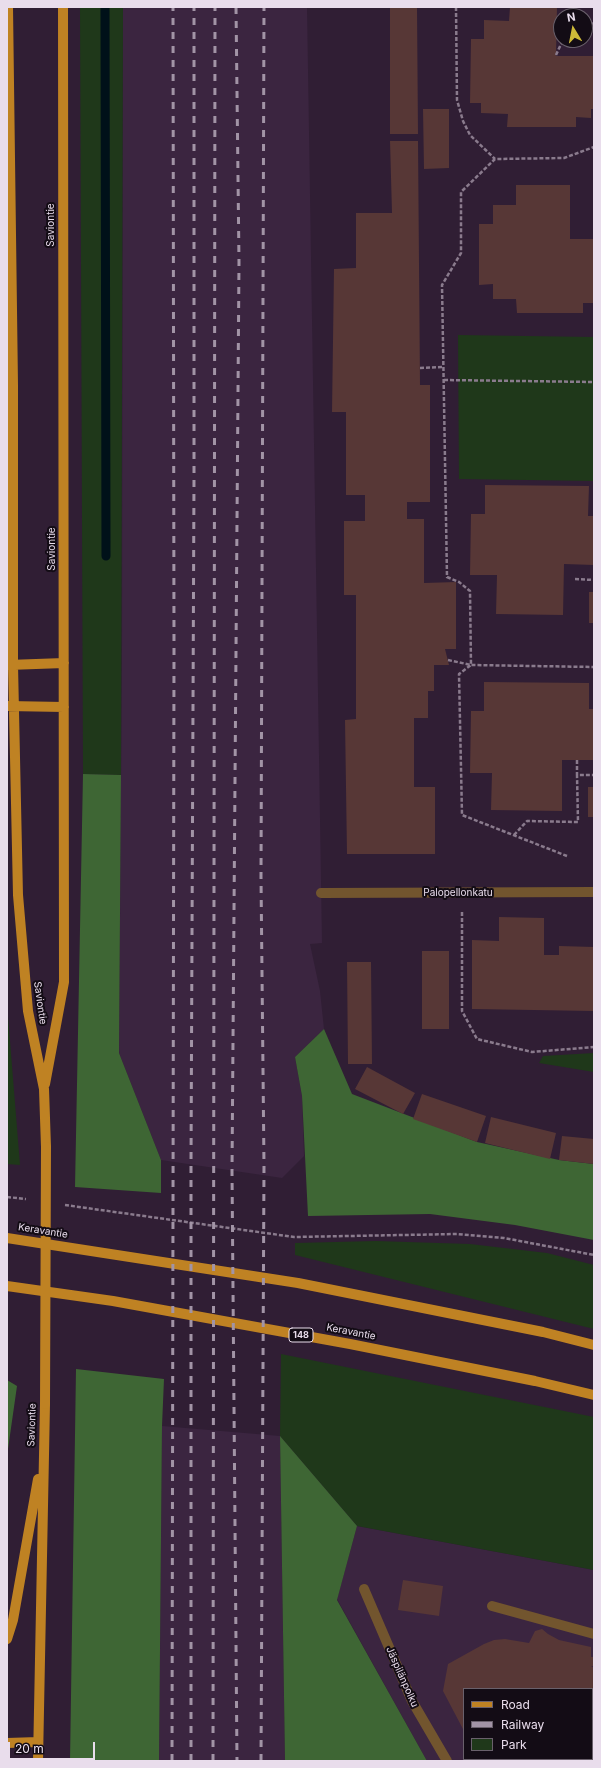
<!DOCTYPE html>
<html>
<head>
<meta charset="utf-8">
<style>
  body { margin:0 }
  #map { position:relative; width:601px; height:1768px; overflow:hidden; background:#301e34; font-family:Inter,sans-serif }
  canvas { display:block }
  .frame { position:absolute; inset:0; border:8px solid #e9ddec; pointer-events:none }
  .legend { position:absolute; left:463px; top:1688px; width:130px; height:72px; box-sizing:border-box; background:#130c15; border:1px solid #69606b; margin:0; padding:5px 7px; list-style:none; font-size:12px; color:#e9ddec }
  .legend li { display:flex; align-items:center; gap:8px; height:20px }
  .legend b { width:20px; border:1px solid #69606b }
  .north { position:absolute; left:553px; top:8px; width:40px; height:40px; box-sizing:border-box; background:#130c15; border:1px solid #69606b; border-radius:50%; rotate:350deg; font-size:11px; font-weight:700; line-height:16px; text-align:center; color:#e9ddec }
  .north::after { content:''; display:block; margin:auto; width:14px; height:18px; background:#cdb938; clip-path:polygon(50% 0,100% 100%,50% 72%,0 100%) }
  .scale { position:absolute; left:8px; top:1742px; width:87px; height:18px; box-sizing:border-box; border:2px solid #e9ddec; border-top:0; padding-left:5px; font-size:12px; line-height:14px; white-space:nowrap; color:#e9ddec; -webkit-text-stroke:3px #130c15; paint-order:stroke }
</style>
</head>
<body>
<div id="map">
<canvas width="601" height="1768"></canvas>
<div class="frame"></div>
<ul class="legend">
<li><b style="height:5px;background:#bf8223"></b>Road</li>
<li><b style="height:5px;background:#a294a6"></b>Railway</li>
<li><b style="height:11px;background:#1f381a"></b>Park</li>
</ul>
<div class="north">N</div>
<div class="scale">20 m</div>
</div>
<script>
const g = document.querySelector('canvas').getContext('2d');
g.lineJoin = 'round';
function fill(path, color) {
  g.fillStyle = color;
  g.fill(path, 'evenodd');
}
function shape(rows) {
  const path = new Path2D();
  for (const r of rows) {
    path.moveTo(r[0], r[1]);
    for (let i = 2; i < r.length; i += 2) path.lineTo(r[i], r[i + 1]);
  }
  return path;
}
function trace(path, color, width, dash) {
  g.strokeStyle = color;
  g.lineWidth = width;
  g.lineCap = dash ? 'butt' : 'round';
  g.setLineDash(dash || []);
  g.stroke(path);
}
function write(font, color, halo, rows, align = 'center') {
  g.font = font + ' Inter,sans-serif';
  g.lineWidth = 4;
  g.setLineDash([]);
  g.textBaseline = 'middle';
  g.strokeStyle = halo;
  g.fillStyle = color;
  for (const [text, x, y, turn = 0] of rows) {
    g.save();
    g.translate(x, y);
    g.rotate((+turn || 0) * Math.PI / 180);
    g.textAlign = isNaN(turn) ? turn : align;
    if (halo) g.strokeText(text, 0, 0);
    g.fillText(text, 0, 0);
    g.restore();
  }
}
const built = shape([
  [123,7,307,7,322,943,310,944,320,991,324,1029,295,1057,302,1096,304,1156,282,1178,161,1160,119,1053,122,646],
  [162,1426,280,1436,285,1761,159,1761],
  [357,1526,594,1570,594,1761,427,1761,337,1599],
  [464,1689,592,1689,592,1759,464,1759]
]);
const green = shape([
  [80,7,123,7,121,775,83,774],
  [458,335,594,337,594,481,459,479],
  [7,1004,20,1165,7,1164],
  [594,1053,594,1072,539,1063,543,1056],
  [376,1241,470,1244,547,1253,594,1265,594,1329,295,1255,295,1243],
  [281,1354,594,1417,594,1570,357,1526,280,1436]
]);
const forest = shape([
  [83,774,121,775,119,1053,161,1160,161,1193,75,1187],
  [324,1029,352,1094,477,1142,559,1160,594,1164,594,1240,515,1225,430,1214,308,1216,302,1096,295,1057],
  [76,1369,164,1379,162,1426,159,1761,70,1761],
  [7,1380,17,1386,7,1456],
  [280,1436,357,1526,337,1600,427,1761,285,1761]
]);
const stream = shape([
  [105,7,106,556]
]);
const building = shape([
  [390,7,417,7,418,134,390,134],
  [510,7,557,7,556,56,594,56,594,109,591,109,591,118,576,117,576,127,507,127,508,114,481,113,481,103,470,103,471,39,484,39,484,20,509,21],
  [423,109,449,109,449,168,424,169],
  [390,141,418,141,420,385,430,385,430,502,407,502,407,519,424,519,424,583,456,582,456,649,445,649,449,665,434,665,434,691,428,691,428,718,414,718,414,787,435,787,435,854,347,854,345,720,356,719,356,595,344,595,344,521,365,521,365,495,346,495,346,412,332,412,334,269,356,268,356,213,392,213],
  [516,185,570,185,570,239,594,239,594,303,583,303,583,313,517,313,516,299,493,299,493,284,479,285,479,224,493,224,493,205,516,205],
  [485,485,589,486,588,516,594,516,594,565,564,564,563,615,496,614,497,575,470,575,471,514,485,514],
  [589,592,594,592,594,623,589,623],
  [484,682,589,683,589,709,594,709,594,760,562,760,562,811,491,810,492,773,470,773,471,711,484,711],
  [588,787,594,787,594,817,588,817],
  [499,917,544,918,544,955,559,955,559,946,594,947,594,1011,472,1009,472,940,499,941],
  [422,951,449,951,449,1029,422,1029],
  [347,962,371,962,372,1064,348,1064],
  [367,1067,415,1093,403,1114,355,1089],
  [422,1094,486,1116,477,1142,413,1119],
  [491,1117,556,1133,550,1159,485,1143],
  [562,1136,594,1139,594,1164,559,1160],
  [403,1580,443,1586,439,1616,398,1610],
  [542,1629,548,1634,559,1640,591,1647,591,1657,594,1657,594,1666,591,1666,594,1668,594,1711,592,1714,592,1689,464,1689,464,1731,443,1691,448,1664,484,1644,494,1640,505,1639,529,1643,535,1631],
  [592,1740,594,1744,594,1761,480,1761,479,1759,592,1759]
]);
const path = shape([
  [456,7,457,100,463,121,470,135,495,159],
  [585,28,594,23],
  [556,55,561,44,566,40],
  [420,368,444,367],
  [444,380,594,382],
  [575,579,594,580],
  [448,660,471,665,594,667],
  [577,760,577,775],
  [514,835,527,821,578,822,577,775,594,775],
  [567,856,462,815,459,674,471,665,470,591,459,582,447,577,442,285,461,253,461,192,495,159,564,158,594,147],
  [462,912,462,1011,477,1039,532,1052,594,1047],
  [7,1197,26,1199],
  [65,1205,294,1237,457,1234,504,1238,594,1255]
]);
const minor = shape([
  [321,893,594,892],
  [364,1589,412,1701,447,1761],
  [492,1606,594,1634]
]);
const major = shape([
  [8,7,13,385,13,665,18,895,28,1011,44,1089,46,1147],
  [8,665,64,663],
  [7,706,64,707],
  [45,1084,64,982,63,7],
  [7,1238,298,1283,543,1332,594,1345],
  [7,1286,113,1301,350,1344,535,1381,594,1395],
  [7,1639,13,1620,38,1479],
  [7,1743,38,1742],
  [38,1761,45,1404]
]);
const rail = shape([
  [236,7,239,262,232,1171,237,1761],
  [172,1761,174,650,173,7],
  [191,1761,191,1164,194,477,194,7],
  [213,1761,215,7],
  [261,1761,264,1166,261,877,264,7]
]);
const majorBridge = shape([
  [45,1404,46,1147]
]);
const shields = [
  [301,1335,24]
];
const shieldNames = [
  ["148",301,1335]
];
const streetNames = [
  ["Saviontie",51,225,-90],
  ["Saviontie",52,549,-90],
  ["Palopellonkatu",458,893],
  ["Saviontie",40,1003,82],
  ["Keravantie",43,1231,9],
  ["Keravantie",351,1332,11],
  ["Saviontie",32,1425,-88],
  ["Jäspilänpolku",402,1677,66]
];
fill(built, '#3b2540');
fill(green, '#1f381a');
fill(forest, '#3e6634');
trace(stream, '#001119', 9);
fill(building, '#573736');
trace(path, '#8a7b8d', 2.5, [4, 2]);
trace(minor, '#72552e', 10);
trace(major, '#bf8223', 10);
trace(rail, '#a294a6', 3, [7, 7]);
trace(majorBridge, '#bf8223', 10);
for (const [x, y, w] of shields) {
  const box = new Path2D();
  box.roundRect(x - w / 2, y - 7, w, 14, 3);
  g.fillStyle = '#130c15';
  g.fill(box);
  trace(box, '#e9ddec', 1);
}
write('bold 9px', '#e9ddec', null, shieldNames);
write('10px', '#e9ddec', '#130c15', streetNames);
</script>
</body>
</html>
